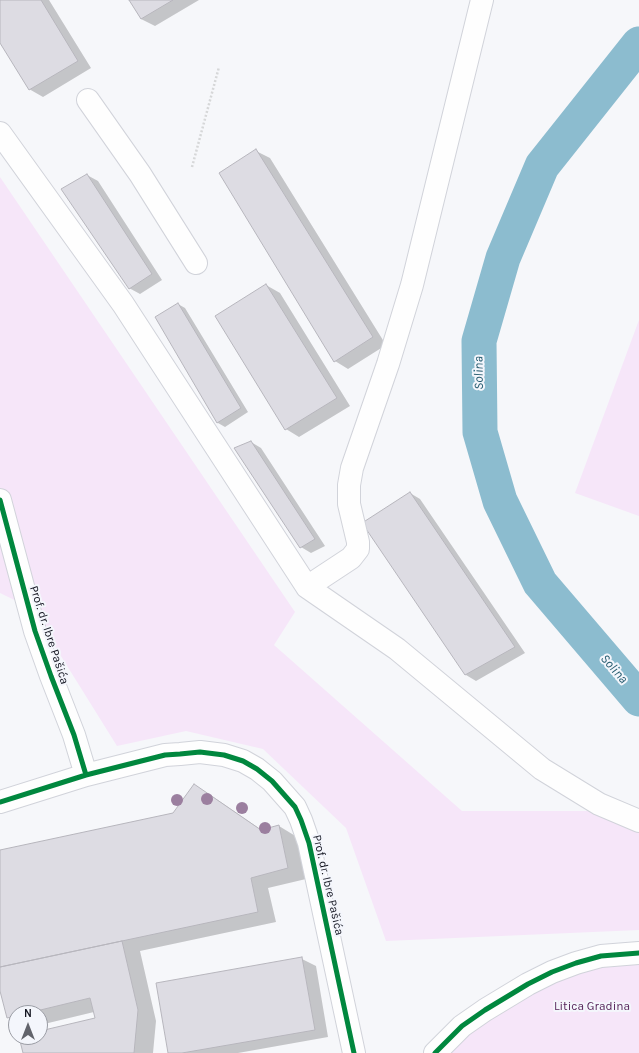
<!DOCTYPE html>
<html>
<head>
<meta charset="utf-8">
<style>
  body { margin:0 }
  #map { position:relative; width:639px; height:1053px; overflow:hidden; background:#f6f7fa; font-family:Karla,sans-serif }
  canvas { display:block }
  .north { position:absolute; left:8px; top:1005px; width:40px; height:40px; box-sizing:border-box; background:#f4f6fc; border:1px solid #9a9ca4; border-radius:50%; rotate:0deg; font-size:11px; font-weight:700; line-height:16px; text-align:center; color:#131520 }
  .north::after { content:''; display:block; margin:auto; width:14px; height:18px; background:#62646c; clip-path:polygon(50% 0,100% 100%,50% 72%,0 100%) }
</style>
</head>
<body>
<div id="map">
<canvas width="639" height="1053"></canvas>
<div class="north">N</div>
</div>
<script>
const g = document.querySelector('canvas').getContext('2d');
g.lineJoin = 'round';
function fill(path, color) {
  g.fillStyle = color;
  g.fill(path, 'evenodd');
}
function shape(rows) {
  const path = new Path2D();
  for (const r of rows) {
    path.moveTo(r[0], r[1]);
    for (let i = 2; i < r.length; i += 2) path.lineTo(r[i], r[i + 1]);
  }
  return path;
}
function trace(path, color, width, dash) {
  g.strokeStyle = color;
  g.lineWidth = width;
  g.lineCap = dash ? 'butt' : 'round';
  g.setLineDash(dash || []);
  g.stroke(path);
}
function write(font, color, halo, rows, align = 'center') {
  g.font = font + ' Karla,sans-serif';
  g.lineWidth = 4;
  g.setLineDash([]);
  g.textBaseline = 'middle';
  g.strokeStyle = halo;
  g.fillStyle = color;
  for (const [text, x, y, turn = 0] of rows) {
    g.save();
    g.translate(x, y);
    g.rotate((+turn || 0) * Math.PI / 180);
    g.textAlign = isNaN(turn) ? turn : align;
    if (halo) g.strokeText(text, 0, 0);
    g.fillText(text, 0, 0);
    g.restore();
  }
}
const green = shape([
  [0,177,295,612,274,645,462,811,639,811,639,930,386,941,346,828,263,749,186,731,117,746,31,608,0,593],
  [639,320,639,516,575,493],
  [639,953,639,1053,435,1053,528,984]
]);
const shadow = shape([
  [0,0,49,0,91,68,43,97,29,89,0,41],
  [130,0,199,0,155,26,141,19],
  [256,151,270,158,386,345,348,369,335,361],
  [87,175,98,181,162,280,140,294,129,288],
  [266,285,280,293,350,406,299,437,286,429],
  [178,304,185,308,248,412,225,427,218,423,157,317],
  [251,442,261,448,325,546,311,553,301,547],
  [410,493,420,499,525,653,476,681,466,675,363,523],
  [194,785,212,796,263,831,279,826,297,837,306,879,268,888,276,922,140,951,156,1021,153,1053,24,1053,20,1037,40,1037,40,1032,96,1018,94,1012,40,1025,40,1013,16,1013,16,1022,8,1017,0,987,0,851,174,814],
  [302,959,316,966,328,1037,238,1053,169,1053]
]);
const river = shape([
  [639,44,542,166,503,258,479,341,480,432,500,501,540,583,639,699]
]);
const building = shape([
  [0,0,41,0,78,61,29,90,0,43,0,0],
  [129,0,173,0,141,19,129,0],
  [256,149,373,337,334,362,219,173,256,149],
  [87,174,152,274,129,289,61,189,87,174],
  [266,284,337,398,285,430,215,316,266,284],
  [178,303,241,408,217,423,155,317,178,303],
  [251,441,315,539,300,548,234,448,251,441],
  [410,492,515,647,465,675,362,523,410,492],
  [194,784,261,830,279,825,288,868,251,878,258,912,0,967,0,850,173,813,194,784],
  [122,941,138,1010,134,1053,23,1053,19,1037,40,1037,40,1031,95,1018,90,998,28,1013,16,1013,16,1016,7,1018,0,991,0,967,122,941],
  [302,957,315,1030,182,1053,168,1053,156,983,302,957]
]);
const path = shape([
  [192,167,219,67]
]);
const minor = shape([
  [88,100,140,174,196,263],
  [0,133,123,304,307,587,351,558,358,549,358,542,349,504,349,485,352,468,388,364,412,285,482,0],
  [0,500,35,631,51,676,74,735,86,775],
  [307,587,397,649,542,769,599,804,639,821],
  [0,802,86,775,165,755,180,754,200,752,224,755,243,761,257,769,272,781,295,807,301,820,309,843,354,1053],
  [435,1053,462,1026,485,1010,528,984,552,972,576,963,601,956,639,953]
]);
const cycleway = shape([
  [0,500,35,631,51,676,74,735,86,775],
  [0,802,86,775,165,755,180,754,200,752,224,755,243,761,257,769,272,781,295,807,301,820,309,843,354,1053],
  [435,1053,462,1026,485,1010,528,984,552,972,576,963,601,956,639,953]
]);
const trees = [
  [207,799],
  [177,800],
  [242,808],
  [265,828]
];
const streetNames = [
  ["Prof. dr. Ibre Pašića",49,635,72],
  ["Prof. dr. Ibre Pašića",328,885,77]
];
const parkNames = [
  ["Litica Gradina",592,1007]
];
const waterNames = [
  ["Solina",479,373,-91],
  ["Solina",614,669,49]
];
fill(green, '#f6e6f9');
fill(shadow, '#0003');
trace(river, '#8cbccf', 35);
fill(building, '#dddce3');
trace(building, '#b7b6bd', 1);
trace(minor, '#d1d3da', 24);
trace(path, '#d6d7d8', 2.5, [2, 2]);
trace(minor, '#fefefe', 22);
trace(cycleway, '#00873e', 5);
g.fillStyle = '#9b7f9f';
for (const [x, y] of trees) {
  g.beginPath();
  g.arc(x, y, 6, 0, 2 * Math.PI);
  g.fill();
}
write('12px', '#131520', '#f4f6fc', streetNames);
write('12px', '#511d55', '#f4f6fc', parkNames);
write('italic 13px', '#245a6e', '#f4f6fc', waterNames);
</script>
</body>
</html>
